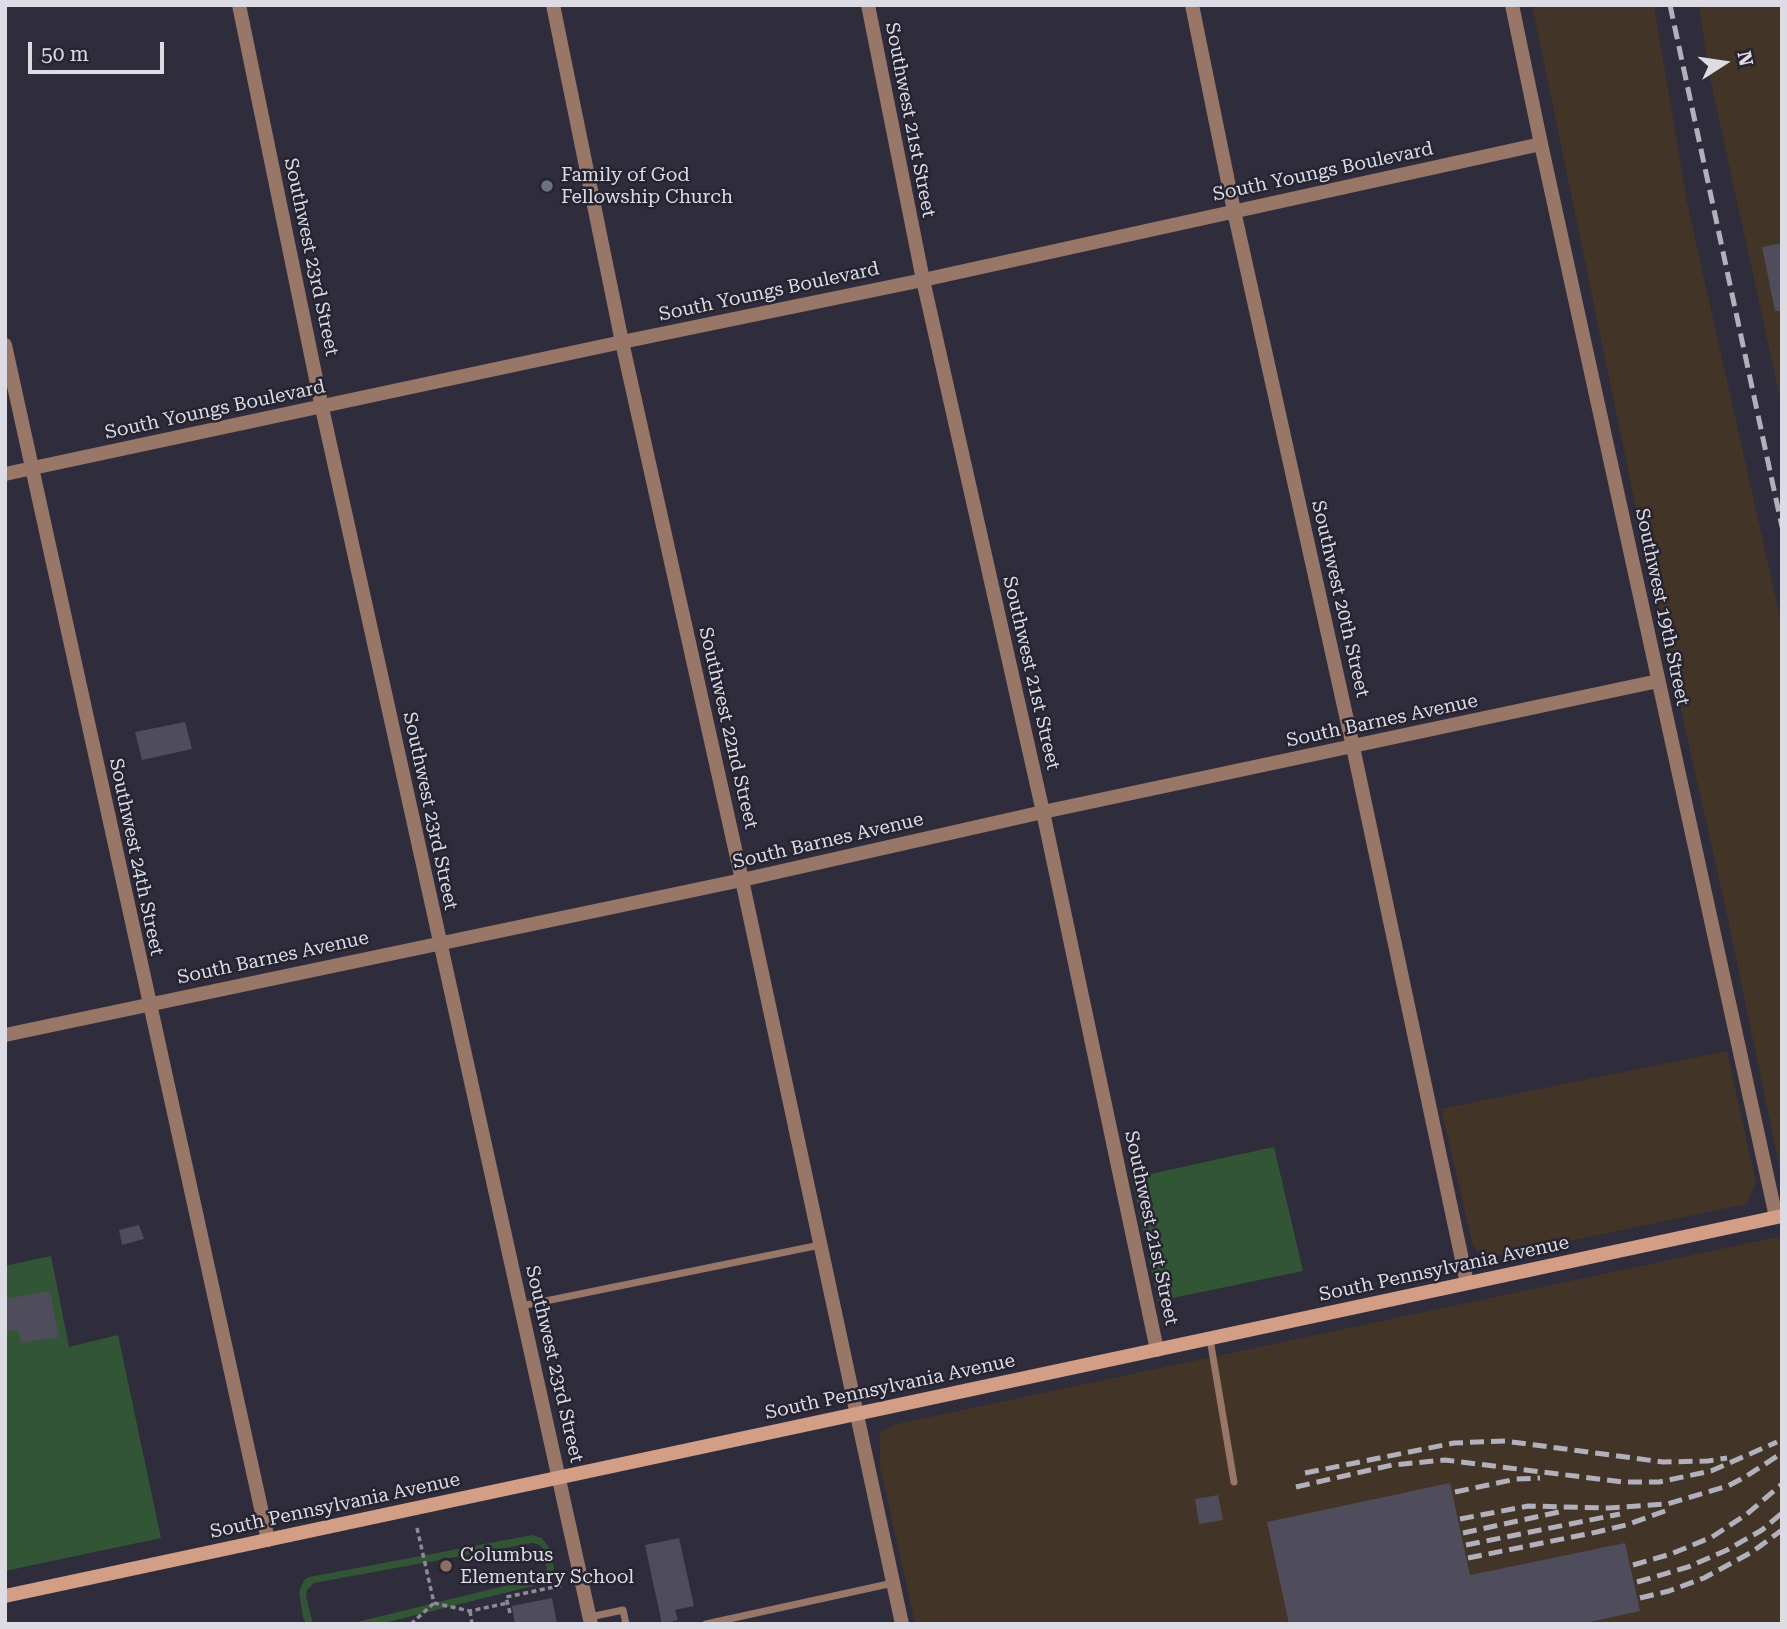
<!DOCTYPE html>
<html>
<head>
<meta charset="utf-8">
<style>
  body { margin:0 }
  #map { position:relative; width:1787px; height:1629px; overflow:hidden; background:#2f2d3b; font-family:"Roboto Serif",serif }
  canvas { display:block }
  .frame { position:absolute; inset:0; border:7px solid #dddce5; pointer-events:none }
  .north { position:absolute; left:1689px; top:28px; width:70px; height:70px; -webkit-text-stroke:5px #262431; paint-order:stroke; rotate:78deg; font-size:19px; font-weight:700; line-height:28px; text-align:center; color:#dddce5 }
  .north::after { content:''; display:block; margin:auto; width:24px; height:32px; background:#dddce5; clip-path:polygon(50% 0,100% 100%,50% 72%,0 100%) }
  .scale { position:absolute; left:28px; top:42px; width:136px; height:32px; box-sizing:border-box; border:4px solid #dddce5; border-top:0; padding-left:9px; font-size:21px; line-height:24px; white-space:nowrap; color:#dddce5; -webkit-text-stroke:5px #262431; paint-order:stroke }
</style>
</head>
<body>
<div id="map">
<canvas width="1787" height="1629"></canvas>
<div class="frame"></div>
<div class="north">N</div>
<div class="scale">50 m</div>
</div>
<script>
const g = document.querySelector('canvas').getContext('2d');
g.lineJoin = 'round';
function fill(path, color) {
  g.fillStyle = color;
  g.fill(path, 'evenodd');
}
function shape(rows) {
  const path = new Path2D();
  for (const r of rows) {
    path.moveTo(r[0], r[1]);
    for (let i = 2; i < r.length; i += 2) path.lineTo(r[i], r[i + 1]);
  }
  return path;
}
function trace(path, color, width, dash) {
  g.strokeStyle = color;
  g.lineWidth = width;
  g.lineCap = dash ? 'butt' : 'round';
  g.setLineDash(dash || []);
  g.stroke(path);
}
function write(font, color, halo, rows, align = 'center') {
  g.font = font + ' "Roboto Serif",serif';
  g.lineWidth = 5;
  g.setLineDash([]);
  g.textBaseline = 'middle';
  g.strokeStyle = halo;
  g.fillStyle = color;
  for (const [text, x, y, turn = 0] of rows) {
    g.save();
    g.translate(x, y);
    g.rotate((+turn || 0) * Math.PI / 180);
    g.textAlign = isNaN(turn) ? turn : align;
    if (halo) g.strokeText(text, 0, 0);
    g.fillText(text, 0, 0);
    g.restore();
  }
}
const industrial = shape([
  [1532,5,1654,5,1687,202,1782,626,1782,1179,1726,910,1640,528],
  [1699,5,1782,5,1782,407,1709,74],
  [1727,1051,1756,1182,1747,1204,1483,1259,1473,1246,1441,1109],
  [1782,1236,1782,1624,915,1624,880,1467,880,1433,892,1425]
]);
const green = shape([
  [1274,1147,1303,1271,1158,1301,1132,1178],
  [51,1256,69,1347,118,1335,161,1538,5,1571,5,1266],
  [532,1535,542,1538,550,1549,554,1569,545,1583,380,1624,349,1624,541,1577,547,1570,543,1549,540,1545,532,1543,314,1583,307,1590,306,1596,313,1624,306,1624,303,1617,299,1592,304,1580,309,1577]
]);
const building = shape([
  [1782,243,1782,311,1775,311,1762,247],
  [185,722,192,749,142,760,135,732],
  [139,1225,144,1239,122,1245,119,1230],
  [50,1291,59,1337,21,1343,18,1329,5,1332,5,1299],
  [1450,1483,1470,1575,1625,1543,1640,1611,1580,1624,1289,1624,1267,1522],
  [1218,1495,1223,1520,1199,1524,1195,1499],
  [679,1538,694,1606,675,1610,678,1620,662,1624,645,1545],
  [552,1598,557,1624,515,1624,512,1606]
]);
const path = shape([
  [417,1528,434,1603],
  [434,1603,470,1611,508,1603],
  [470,1611,472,1624],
  [510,1613,506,1597,564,1585],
  [411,1624,434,1603]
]);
const service = shape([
  [521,1306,820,1245],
  [1210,1339,1234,1482],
  [590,1617,623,1610,626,1624],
  [706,1624,893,1583]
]);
const minor = shape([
  [239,5,322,408,591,1624],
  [553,5,622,342,742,880,902,1624],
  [868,5,923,280,1043,812,1157,1350],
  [1192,5,1234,211,1353,747,1467,1283],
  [1512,5,1541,144,1776,1217],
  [5,345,268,1540],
  [5,474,622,342,923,280,1541,144],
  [5,1035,742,880,1043,812,1658,681]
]);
const secondary = shape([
  [5,1596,1782,1216]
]);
const rail = shape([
  [1670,5,1782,527],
  [1305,1473,1454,1443,1505,1441,1663,1462,1708,1461,1727,1458],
  [1296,1487,1392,1465,1445,1460,1623,1482,1659,1482,1711,1471,1777,1442],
  [1455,1492,1516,1479,1540,1478],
  [1460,1519,1528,1506,1608,1508,1667,1504,1728,1486,1745,1477,1782,1453],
  [1463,1533,1559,1512],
  [1466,1545,1620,1514],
  [1468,1558,1597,1532,1626,1525,1668,1510],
  [1633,1565,1671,1554,1712,1537,1747,1514,1782,1484],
  [1637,1582,1688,1567,1727,1550,1762,1530,1782,1513],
  [1640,1598,1669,1591,1704,1578,1752,1552,1782,1530]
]);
const markers = [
  [547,186,7,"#6b7280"],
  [446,1566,7,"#8d6e63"]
];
const streetNames = [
  ["Southwest 21st Street",910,120,79],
  ["South Youngs Boulevard",1323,172,-12],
  ["Southwest 23rd Street",311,257,78],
  ["South Youngs Boulevard",769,292,-12],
  ["South Youngs Boulevard",215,410,-12],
  ["Southwest 20th Street",1340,599,77],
  ["Southwest 19th Street",1662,607,78],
  ["Southwest 21st Street",1031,673,77],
  ["South Barnes Avenue",1382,721,-12],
  ["Southwest 22nd Street",728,728,77],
  ["Southwest 23rd Street",430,811,78],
  ["South Barnes Avenue",828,841,-13],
  ["Southwest 24th Street",136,857,78],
  ["South Barnes Avenue",273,958,-12],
  ["Southwest 21st Street",1151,1228,78],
  ["South Pennsylvania Avenue",1444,1269,-12],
  ["Southwest 23rd Street",554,1364,77],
  ["South Pennsylvania Avenue",890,1387,-12],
  ["South Pennsylvania Avenue",335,1506,-12]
];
const poiNames = [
  ["Family of God",561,175],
  ["Fellowship Church",561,197],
  ["Columbus",460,1555],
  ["Elementary School",460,1577]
];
fill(industrial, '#423427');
fill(green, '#315535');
fill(building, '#4f4c5b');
trace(path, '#8e8c98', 3.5, [5, 3.5]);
trace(service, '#987668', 7);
trace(minor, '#987668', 14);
trace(secondary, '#d39e86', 14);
trace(rail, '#b2b0bb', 5, [14, 7]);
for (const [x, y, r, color] of markers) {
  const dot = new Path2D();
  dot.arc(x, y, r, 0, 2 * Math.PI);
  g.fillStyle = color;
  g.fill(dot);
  trace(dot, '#262431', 2.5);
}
write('19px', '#dddce5', '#262431', streetNames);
write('19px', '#dddce5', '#262431', poiNames, 'left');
</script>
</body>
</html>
